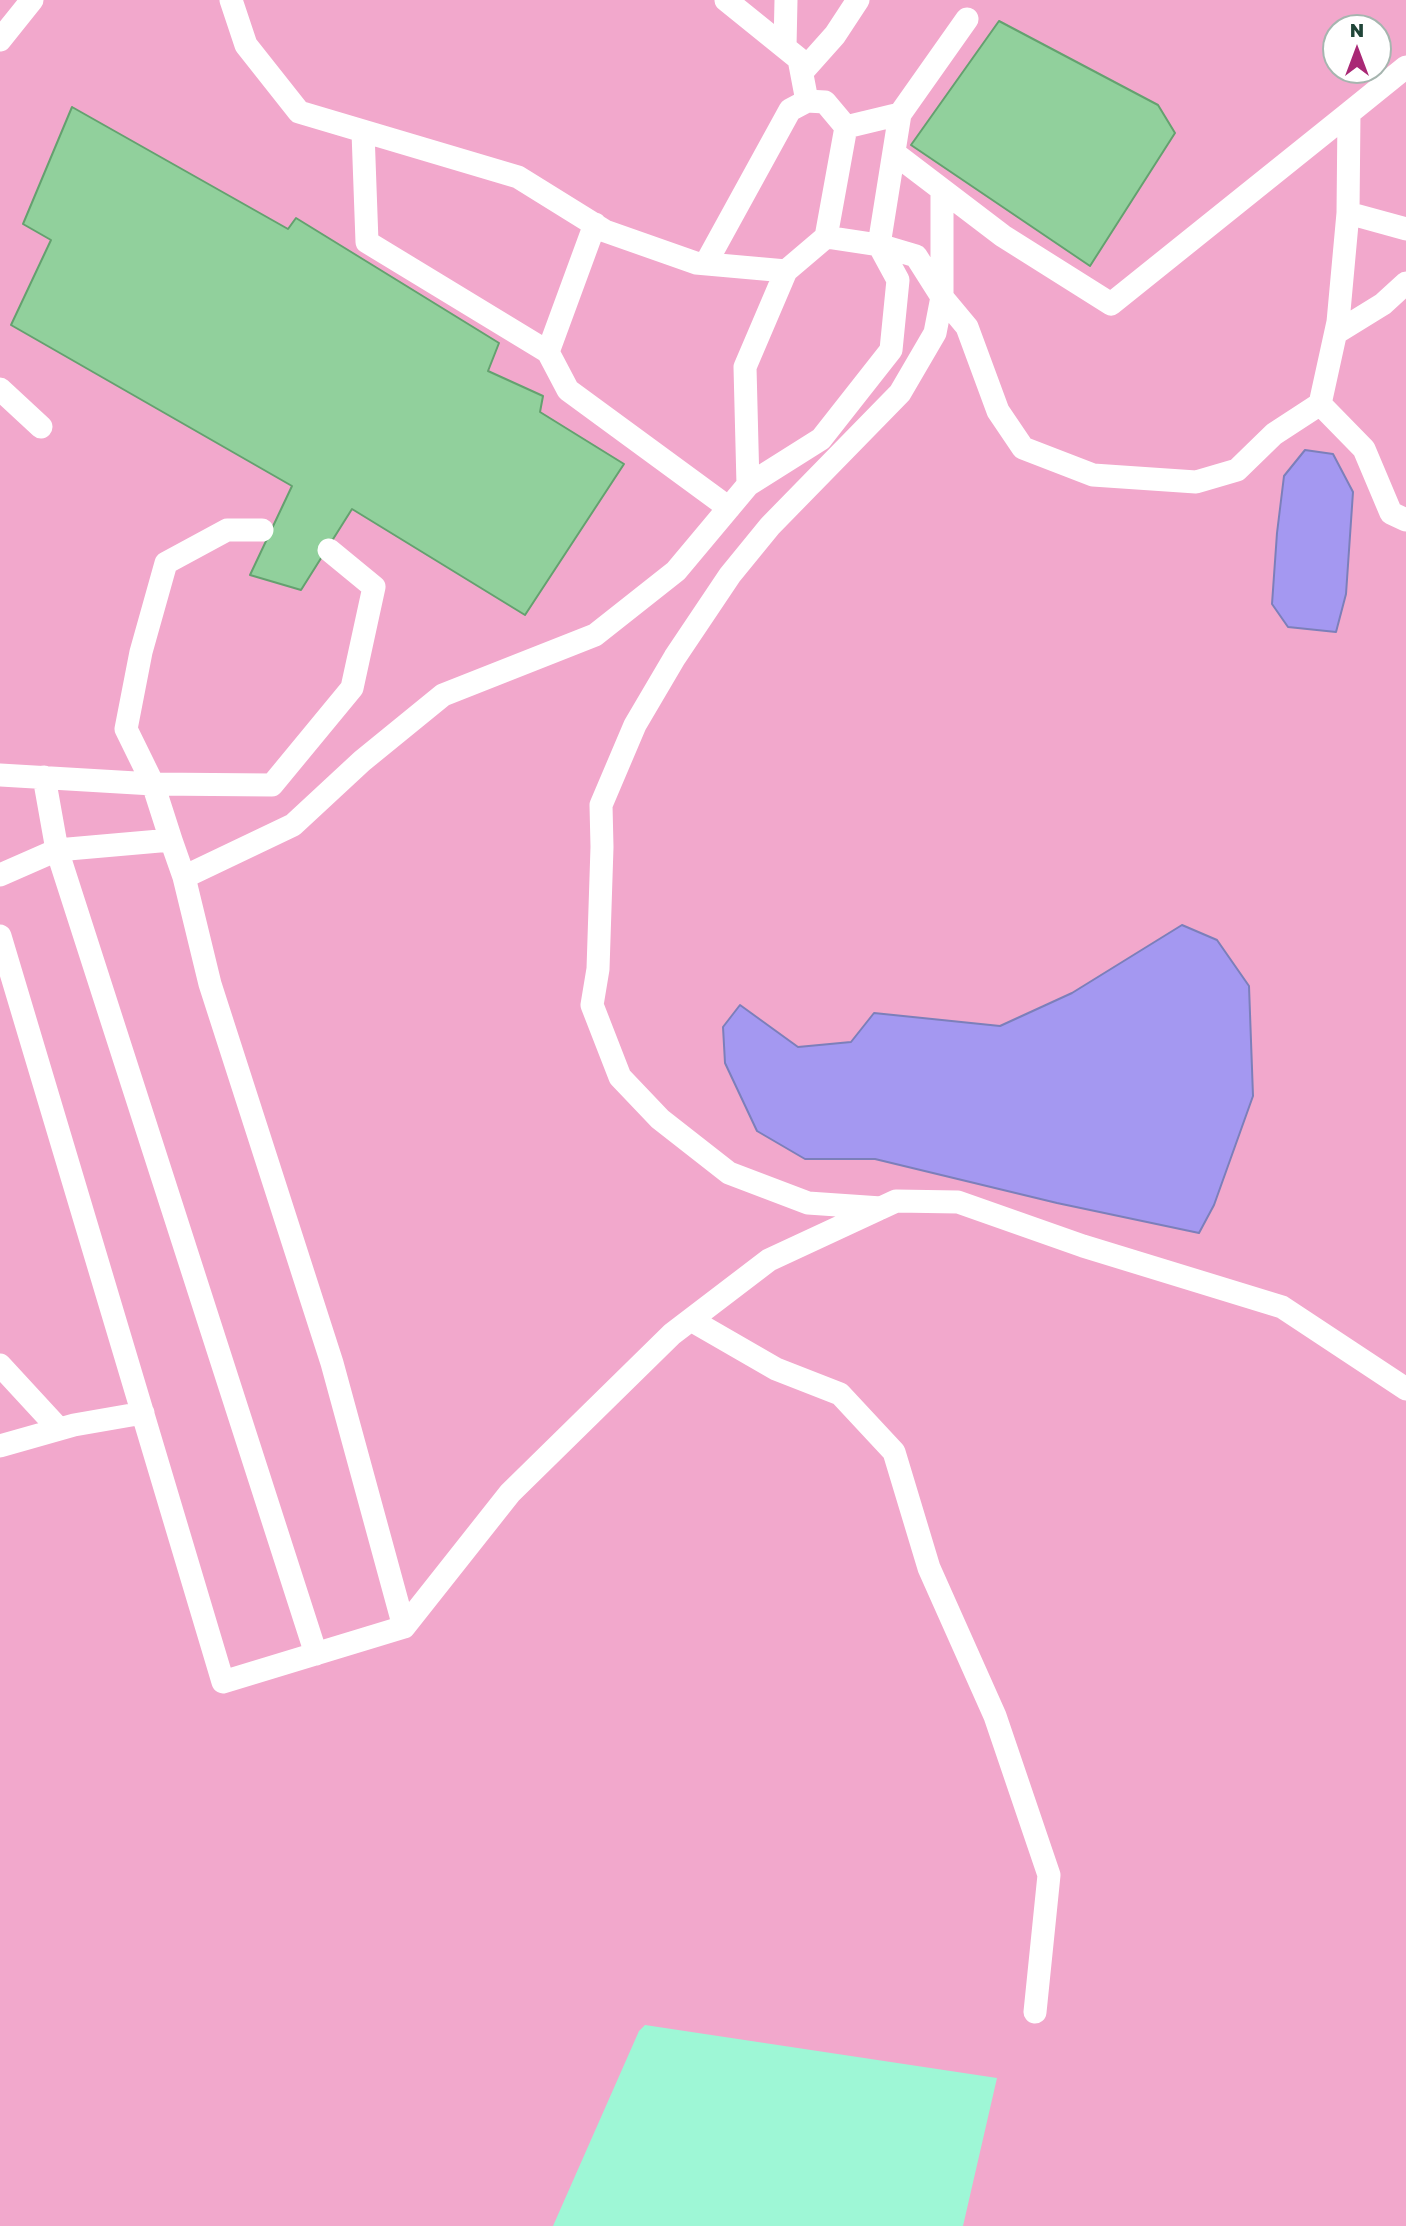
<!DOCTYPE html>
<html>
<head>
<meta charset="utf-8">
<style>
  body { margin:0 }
  #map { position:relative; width:1406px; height:2226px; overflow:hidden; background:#9ef7d6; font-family:"Golos Text",sans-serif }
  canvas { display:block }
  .north { position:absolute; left:1322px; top:14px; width:70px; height:70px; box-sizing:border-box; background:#fff; border:2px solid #a6b5af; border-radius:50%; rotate:0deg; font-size:19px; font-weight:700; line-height:28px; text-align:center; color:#204538 }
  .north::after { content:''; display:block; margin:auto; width:24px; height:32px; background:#a92875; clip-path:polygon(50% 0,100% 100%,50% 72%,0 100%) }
</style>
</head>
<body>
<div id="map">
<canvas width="1406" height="2226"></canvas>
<div class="north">N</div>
</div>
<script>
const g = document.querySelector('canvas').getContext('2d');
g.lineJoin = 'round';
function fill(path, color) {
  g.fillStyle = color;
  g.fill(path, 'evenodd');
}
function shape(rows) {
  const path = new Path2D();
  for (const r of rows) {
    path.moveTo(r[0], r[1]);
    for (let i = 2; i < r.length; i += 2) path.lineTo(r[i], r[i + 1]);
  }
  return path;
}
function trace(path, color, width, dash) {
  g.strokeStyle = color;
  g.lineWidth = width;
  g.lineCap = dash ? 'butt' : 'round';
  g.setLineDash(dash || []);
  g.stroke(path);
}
const green = shape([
  [0,0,1406,0,1406,2226,963,2226,997,2078,645,2025,639,2031,553,2226,0,2226],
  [1336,28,1378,28,1378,70,1336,70]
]);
const water = shape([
  [1305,450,1333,454,1353,492,1346,594,1336,632,1288,627,1272,604,1277,533,1284,476,1305,450],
  [1182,925,1217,940,1249,986,1253,1096,1214,1205,1199,1233,1057,1203,875,1159,805,1159,757,1131,725,1063,723,1027,740,1005,798,1047,851,1042,874,1013,1000,1026,1072,993,1182,925]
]);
const building = shape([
  [999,21,1158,105,1175,133,1090,266,911,145,999,21],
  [72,107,288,229,296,218,499,343,488,371,543,396,540,412,624,464,525,615,352,509,301,590,250,575,292,486,11,325,51,240,23,224,72,107]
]);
const service = shape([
  [231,0,246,45,299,112,518,177,605,231,696,263,786,271],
  [726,0,799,59,807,101],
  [0,40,32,0],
  [785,47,786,0],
  [802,72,835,35,858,0],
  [1349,113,1406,67],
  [846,127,900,114],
  [363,132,367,242,548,352],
  [894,153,1003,236,1111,304,1349,113,1348,213,1338,322,1320,404,1274,434,1237,470,1196,482,1093,475,1023,448,998,411,967,327,942,297,942,191],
  [1348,213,1406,229],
  [595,224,548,352,568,390,729,508],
  [706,263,790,110,807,101,825,102,846,127,826,237],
  [1336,333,1383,304,1406,283],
  [0,389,41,427],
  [1320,404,1364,449,1391,513,1406,520],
  [262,530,227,530,166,563,141,652,126,729,153,784,272,785,352,688,374,587,329,550],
  [0,775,153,784,171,840,57,850,44,777],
  [0,875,57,850,316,1654],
  [184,877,293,825,362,761,443,695,595,635,676,571,748,485,821,439,891,350,898,280,879,245,826,237,786,271,745,367,748,485],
  [0,936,223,1682,404,1627,332,1363,210,984,184,877,171,840],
  [881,1208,808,1203,729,1173,660,1119,620,1077,592,1005,598,969,602,847,601,805,635,725,675,657,730,575,770,526,900,393,935,333,942,297,916,256,879,245,900,114,967,19],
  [691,1320,776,1369,840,1394,894,1452,929,1568,995,1716,1049,1875,1035,2012],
  [0,1365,59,1429],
  [0,1446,74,1425,143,1413],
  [404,1627,510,1493,672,1334,769,1260,896,1201,958,1202,1083,1246,1282,1307,1406,1389]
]);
fill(green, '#f2a8cc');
fill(water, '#a498f1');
trace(water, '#7c7fba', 2);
fill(building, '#91d09c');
trace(building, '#64a16f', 2);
trace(service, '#fff', 23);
</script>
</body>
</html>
